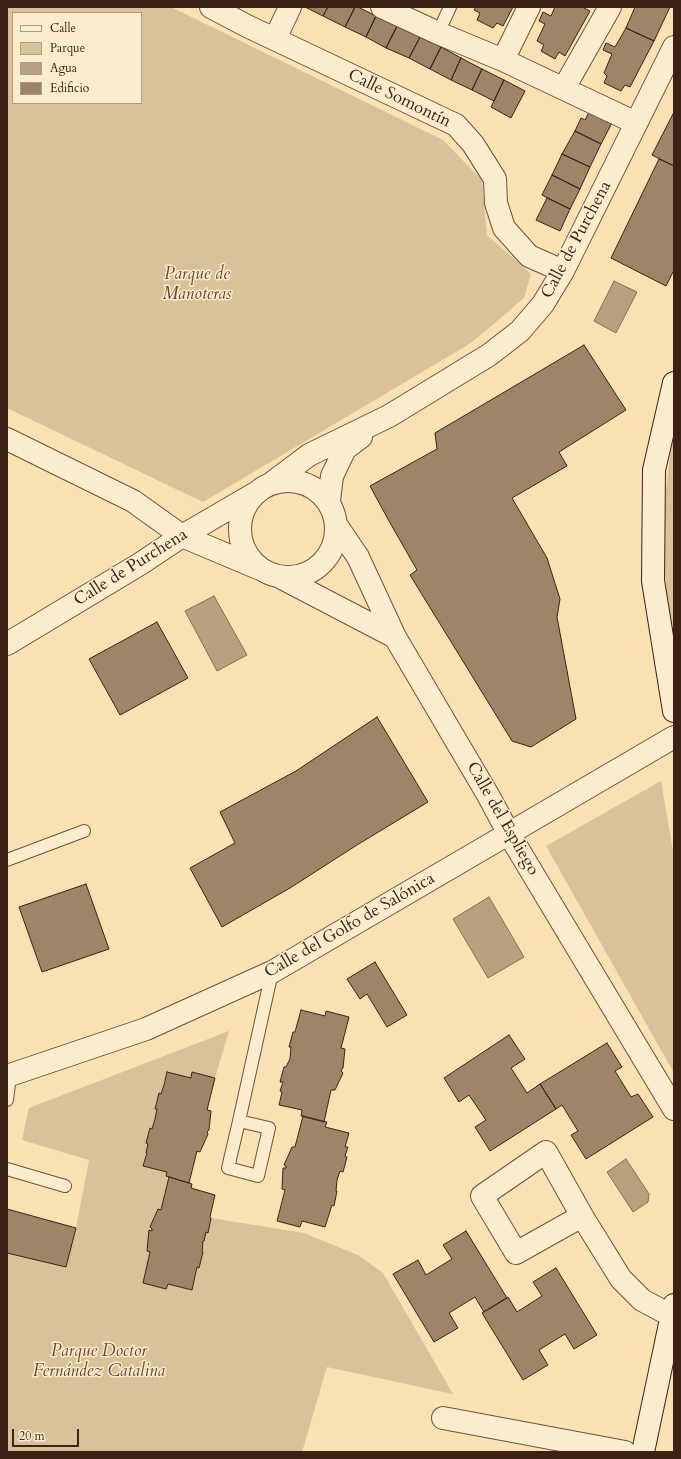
<!DOCTYPE html>
<html>
<head>
<meta charset="utf-8">
<style>
  body { margin:0 }
  #map { position:relative; width:681px; height:1459px; overflow:hidden; background:#f9e1b4; font-family:Cardo,serif }
  canvas { display:block }
  .frame { position:absolute; inset:0; border:8px solid #3c2214; pointer-events:none }
  .legend { position:absolute; left:12px; top:12px; width:130px; height:92px; box-sizing:border-box; background:#fbecce; border:1px solid #af9b84; margin:0; padding:5px 7px; list-style:none; font-size:12px; color:#3c2214 }
  .legend li { display:flex; align-items:center; gap:8px; height:20px }
  .legend b { width:20px; border:1px solid #af9b84 }
  .scale { position:absolute; left:12px; top:1429px; width:67px; height:18px; box-sizing:border-box; border:2px solid #3c2214; border-top:0; padding-left:5px; font-size:12px; line-height:14px; white-space:nowrap; color:#3c2214; -webkit-text-stroke:3px #fbecce; paint-order:stroke }
</style>
</head>
<body>
<div id="map">
<canvas width="681" height="1459"></canvas>
<div class="frame"></div>
<ul class="legend">
<li><b style="height:5px;background:#fbecce"></b>Calle</li>
<li><b style="height:11px;background:#d9c199"></b>Parque</li>
<li><b style="height:11px;background:#b9a07e"></b>Agua</li>
<li><b style="height:11px;background:#9e8567"></b>Edificio</li>
</ul>
<div class="scale">20 m</div>
</div>
<script>
const g = document.querySelector('canvas').getContext('2d');
g.lineJoin = 'round';
function fill(path, color) {
  g.fillStyle = color;
  g.fill(path, 'evenodd');
}
function shape(rows) {
  const path = new Path2D();
  for (const r of rows) {
    if (r.length === 3) {
      path.moveTo(r[0] + r[2], r[1]);
      path.arc(r[0], r[1], r[2], 0, 2 * Math.PI);
      continue;
    }
    path.moveTo(r[0], r[1]);
    for (let i = 2; i < r.length; i += 2) path.lineTo(r[i], r[i + 1]);
  }
  return path;
}
function trace(path, color, width, dash) {
  g.strokeStyle = color;
  g.lineWidth = width;
  g.lineCap = dash ? 'butt' : 'round';
  g.setLineDash(dash || []);
  g.stroke(path);
}
function write(font, color, halo, rows, align = 'center') {
  g.font = font + ' Cardo,serif';
  g.lineWidth = 3;
  g.setLineDash([]);
  g.textBaseline = 'middle';
  g.strokeStyle = halo;
  g.fillStyle = color;
  for (const [text, x, y, turn = 0] of rows) {
    g.save();
    g.translate(x, y);
    g.rotate((+turn || 0) * Math.PI / 180);
    g.textAlign = isNaN(turn) ? turn : align;
    if (halo) g.strokeText(text, 0, 0);
    g.fillText(text, 0, 0);
    g.restore();
  }
}
const green = shape([
  [7,7,171,7,443,140,482,180,487,235,531,274,524,298,471,343,203,502,7,408],
  [13,13,141,13,141,103,13,103],
  [674,433,674,642,667,604,664,552,663,518,671,446],
  [661,781,674,857,674,1073,546,846],
  [229,1031,215,1078,193,1073,191,1078,167,1072,161,1094,159,1094,155,1108,157,1109,155,1119,152,1129,150,1129,147,1153,144,1166,167,1172,166,1176,169,1177,161,1210,158,1209,150,1227,152,1229,152,1231,150,1230,150,1252,143,1283,166,1289,168,1284,197,1267,199,1267,203,1253,202,1252,202,1242,206,1232,208,1233,211,1218,304,1233,358,1255,383,1273,453,1394,327,1367,302,1452,7,1452,7,1253,66,1267,76,1228,89,1160,22,1140,29,1108]
]);
const water = shape([
  [614,281,637,292,616,333,594,321,614,281],
  [214,596,247,655,217,671,185,611,214,596],
  [489,897,524,957,488,978,453,919,489,897],
  [626,1159,649,1194,648,1202,633,1212,607,1172,626,1159]
]);
const building = shape([
  [305,7,328,7,323,16,305,7],
  [328,7,355,7,345,27,323,16,328,7],
  [355,7,358,7,376,16,366,37,345,27,355,7],
  [476,7,513,7,503,26,497,23,493,28,477,20,480,13,474,10,476,7],
  [555,7,582,7,590,11,565,56,559,52,555,59,541,51,544,45,537,41,545,24,539,21,543,12,551,16,555,7],
  [635,7,670,7,654,41,626,28,635,7],
  [376,16,397,26,386,48,366,37,376,16],
  [397,26,420,37,409,58,386,48,397,26],
  [626,28,654,41,630,87,625,85,621,91,604,83,607,76,604,73,612,54,603,50,606,43,615,47,626,28],
  [420,37,441,47,430,69,409,58,420,37],
  [441,47,461,58,451,80,430,69,441,47],
  [461,58,482,69,472,90,451,80,461,58],
  [482,69,504,80,494,101,472,90,482,69],
  [504,80,525,91,511,118,491,107,504,80],
  [589,112,612,123,601,144,575,131,581,118,585,120,589,112],
  [674,112,674,166,652,155,674,112],
  [575,131,601,144,590,167,562,154,575,131],
  [562,154,590,167,580,189,552,175,562,154],
  [659,159,674,166,674,270,666,286,611,258,659,159],
  [552,175,580,189,570,209,542,195,552,175],
  [547,198,570,209,560,231,536,220,547,198],
  [584,345,626,410,559,452,567,466,512,498,547,558,560,599,557,617,576,719,531,747,512,741,410,575,417,570,389,521,370,486,437,449,435,433,584,345],
  [157,622,188,678,120,715,89,659,157,622],
  [377,717,428,802,357,845,290,888,222,927,190,868,235,843,220,812,296,771,377,717],
  [86,884,109,949,42,972,19,907,86,884],
  [375,962,407,1015,387,1027,367,994,360,999,347,979,375,962],
  [301,1010,325,1016,326,1011,349,1017,341,1048,345,1049,343,1068,342,1069,341,1071,343,1073,335,1090,331,1090,324,1122,301,1116,302,1110,279,1105,282,1092,280,1091,283,1082,280,1082,284,1067,286,1067,290,1059,291,1047,289,1047,293,1032,295,1032,301,1010],
  [509,1035,525,1059,511,1068,527,1093,540,1084,556,1109,490,1151,475,1127,486,1120,469,1095,459,1102,444,1078,509,1035],
  [607,1043,622,1067,615,1071,631,1097,638,1094,653,1117,586,1159,571,1135,578,1131,562,1105,556,1109,540,1084,607,1043],
  [167,1072,191,1078,192,1072,215,1078,207,1110,211,1111,209,1130,207,1132,208,1134,200,1152,197,1151,189,1183,166,1176,167,1172,143,1166,147,1153,146,1153,148,1144,146,1143,150,1128,152,1129,155,1119,157,1109,155,1109,159,1093,161,1094,164,1085,167,1072],
  [303,1116,327,1122,325,1127,349,1133,345,1147,348,1147,345,1156,347,1157,343,1172,340,1171,337,1180,336,1191,337,1191,334,1206,332,1205,325,1227,302,1221,300,1227,277,1221,285,1190,282,1189,283,1168,286,1168,286,1166,284,1165,292,1147,295,1147,303,1116],
  [169,1177,192,1184,191,1188,215,1195,210,1217,211,1218,208,1233,206,1232,204,1241,202,1242,203,1243,202,1252,203,1252,199,1268,197,1267,192,1290,168,1284,166,1289,143,1283,150,1252,147,1251,149,1230,152,1231,152,1229,150,1227,158,1209,161,1210,169,1177],
  [7,1209,76,1228,66,1267,7,1253,7,1209],
  [466,1231,507,1298,484,1312,475,1297,449,1313,458,1328,434,1342,393,1274,418,1260,426,1275,452,1259,443,1245,466,1231],
  [556,1268,597,1335,574,1349,565,1334,539,1350,548,1365,523,1380,482,1313,508,1297,517,1312,542,1296,533,1282,556,1268]
]);
const lane = shape([
  [438,33,450,7],
  [7,860,84,831],
  [7,1100,10,1075],
  [239,1121,228,1168,258,1176,269,1128,239,1121,272,972],
  [7,1169,65,1186]
]);
const street = shape([
  [211,7,247,26,456,125,473,144,495,179,496,203,504,228,529,256,563,271],
  [382,7,438,33,503,60,636,123],
  [275,39,290,7],
  [503,60,529,7],
  [564,88,610,7],
  [7,439,133,501,182,536,258,568],
  [288,529,48],
  [273,482,309,455,389,416,489,355,520,331,543,304,563,271,674,47],
  [329,501,332,476,345,449,361,437],
  [337,526,358,557,395,637,488,795,509,834,674,1109],
  [282,578,395,637],
  [7,644,140,564,182,536,254,494],
  [7,1076,146,1029,272,972,674,737],
  [582,1216,516,1253,482,1196,546,1152,582,1216,621,1279,642,1300,672,1316],
  [443,1418,625,1452]
]);
const secondary = shape([
  [674,383,654,470,653,581,674,711],
  [643,1452,674,1305]
]);
const streetNames = [
  ["Calle Somontín",399,99,26],
  ["Calle de Purchena",577,240,-62],
  ["Calle de Purchena",131,568,-32],
  ["Calle del Espliego",502,819,60],
  ["Calle del Golfo de Salónica",350,926,-30]
];
const parkNames = [
  ["Parque de",197,275],
  ["Manoteras",197,295],
  ["Parque Doctor",99,1352],
  ["Fernández Catalina",99,1372]
];
fill(green, '#d9c199');
fill(water, '#b9a07e');
trace(water, '#876e54', 1);
fill(building, '#9e8567');
trace(building, '#3c2214', 1);
trace(lane, '#6b523c', 14);
trace(street, '#6b523c', 24);
trace(secondary, '#3c2214', 24);
trace(lane, '#fbecce', 12);
trace(street, '#fbecce', 22);
trace(secondary, '#fbecce', 22);
write('17px', '#3c2214', '#fbecce', streetNames);
write('italic 17px', '#634a35', '#fbecce', parkNames);
</script>
</body>
</html>
